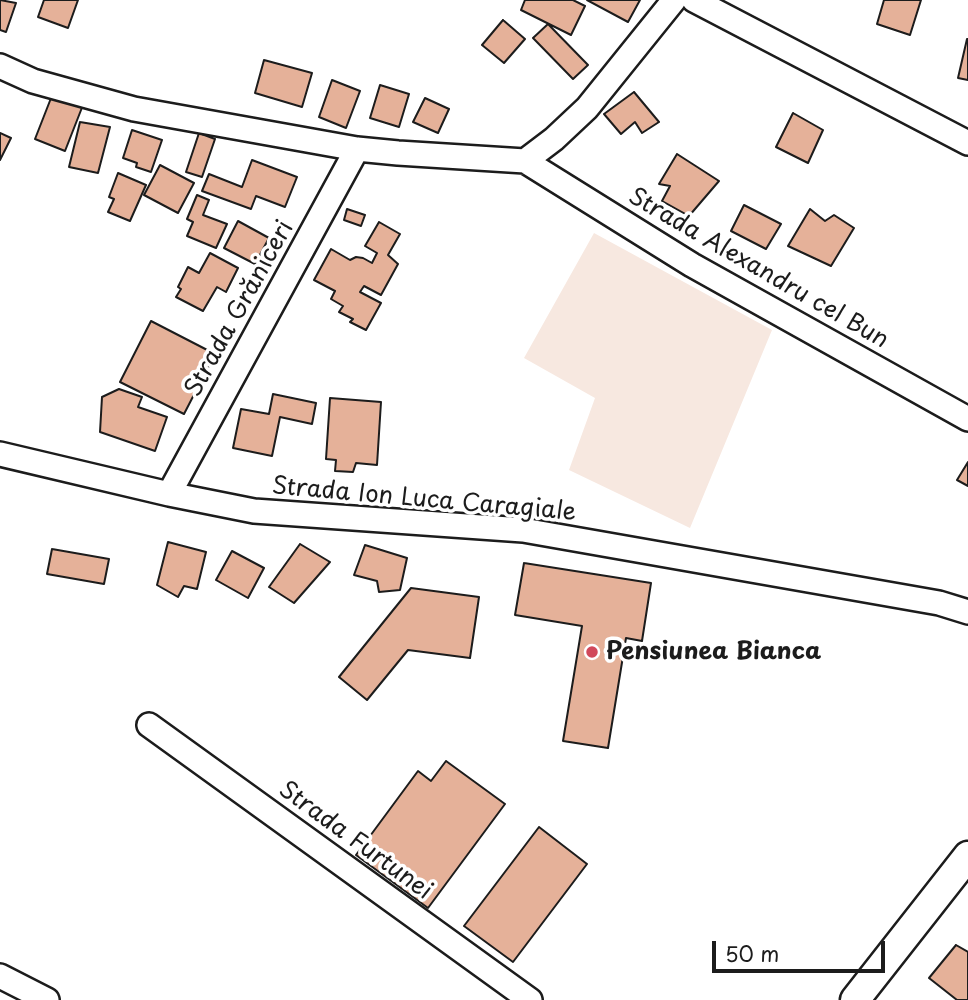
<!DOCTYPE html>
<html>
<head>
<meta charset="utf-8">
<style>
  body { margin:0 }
  #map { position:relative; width:968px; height:1000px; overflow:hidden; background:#fff; font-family:"Playpen Sans",sans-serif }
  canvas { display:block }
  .scale { position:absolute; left:712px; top:941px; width:173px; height:32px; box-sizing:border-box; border:4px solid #1c1c1c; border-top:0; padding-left:9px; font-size:21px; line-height:24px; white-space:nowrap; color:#1c1c1c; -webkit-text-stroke:5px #fff; paint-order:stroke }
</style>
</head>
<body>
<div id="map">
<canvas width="968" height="1000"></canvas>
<div class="scale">50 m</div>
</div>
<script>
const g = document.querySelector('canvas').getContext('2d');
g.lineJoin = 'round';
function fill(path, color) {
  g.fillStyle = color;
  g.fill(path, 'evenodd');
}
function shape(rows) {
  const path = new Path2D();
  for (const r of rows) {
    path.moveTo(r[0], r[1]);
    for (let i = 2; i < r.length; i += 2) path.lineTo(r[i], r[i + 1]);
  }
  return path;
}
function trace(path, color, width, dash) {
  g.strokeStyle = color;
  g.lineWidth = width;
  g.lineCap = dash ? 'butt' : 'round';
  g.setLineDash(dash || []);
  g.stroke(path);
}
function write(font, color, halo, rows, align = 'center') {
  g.font = font + ' "Playpen Sans",sans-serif';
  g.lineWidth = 7;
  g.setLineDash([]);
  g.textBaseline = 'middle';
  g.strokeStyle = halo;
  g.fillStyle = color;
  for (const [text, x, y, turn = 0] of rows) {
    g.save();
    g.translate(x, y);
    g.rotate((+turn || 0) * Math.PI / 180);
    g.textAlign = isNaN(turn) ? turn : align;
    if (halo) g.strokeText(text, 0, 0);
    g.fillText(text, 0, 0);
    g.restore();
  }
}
const built = shape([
  [594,233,772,330,690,528,569,470,595,398,524,358]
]);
const building = shape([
  [0,0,16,3,6,32,0,30,0,0],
  [44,0,78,0,68,28,38,17,44,0],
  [525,0,573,0,585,6,571,35,521,10,525,0],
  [587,0,640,0,628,22,587,0],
  [884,0,921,0,910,35,877,24,884,0],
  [503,20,525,39,504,63,482,45,503,20],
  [548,24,588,65,573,79,533,38,548,24],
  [967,39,968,39,968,80,958,78,967,39],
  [264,60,312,73,302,107,255,93,264,60],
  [332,80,360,91,346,128,319,117,332,80],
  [380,85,409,94,399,127,370,118,380,85],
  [634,92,659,122,642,133,635,122,621,134,604,114,634,92],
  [53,93,83,105,65,151,35,139,53,93],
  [425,98,449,109,438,133,413,122,425,98],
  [793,113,823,130,808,163,776,147,793,113],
  [80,122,110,127,98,173,69,167,80,122],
  [132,130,162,140,151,172,136,167,137,163,123,158,132,130],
  [0,133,11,138,0,160,0,133],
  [199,133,215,139,202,177,186,172,199,133],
  [677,154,719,181,689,216,662,201,670,186,659,184,677,154],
  [252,160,297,177,285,207,256,196,251,209,202,191,209,174,242,187,252,160],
  [160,165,194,183,178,213,144,195,160,165],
  [118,173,146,185,130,221,108,212,114,199,109,197,118,173],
  [197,195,209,200,203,215,227,224,216,248,187,236,193,222,187,219,197,195],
  [744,205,781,224,766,249,731,231,744,205],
  [347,209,365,215,361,226,344,220,347,209],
  [810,209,825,221,834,215,854,228,831,266,788,246,810,209],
  [238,221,269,238,255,264,224,248,238,221],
  [379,222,400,234,388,255,398,264,381,295,364,286,360,292,381,303,366,330,350,322,353,319,339,312,343,306,331,299,335,291,314,280,331,249,350,260,356,257,363,258,372,263,377,253,365,246,379,222],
  [210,253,238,268,226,292,217,287,203,311,176,297,181,289,178,287,188,267,199,273,210,253],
  [151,321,215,354,184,414,120,382,151,321],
  [119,389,142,397,138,407,167,417,155,451,100,432,102,397,119,389],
  [273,394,316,403,312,424,280,417,272,456,233,448,241,409,269,414,273,394],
  [330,398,381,402,377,465,356,463,353,472,335,471,336,460,326,459,330,398],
  [968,462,968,486,957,480,968,462],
  [168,542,206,552,197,589,184,586,178,597,157,585,168,542],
  [300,544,330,562,294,603,269,587,300,544],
  [365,545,407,558,400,590,379,592,377,581,354,575,365,545],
  [52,549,109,559,104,584,47,574,52,549],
  [232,551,264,568,248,598,216,580,232,551],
  [524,563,651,583,642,641,626,638,608,748,563,741,582,626,515,615,524,563],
  [411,588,479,597,470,658,408,650,367,700,339,677,411,588],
  [446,761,505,804,428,908,356,855,418,771,431,781,446,761],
  [539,827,587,864,513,962,464,926,539,827],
  [956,945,968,952,968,1000,957,1000,929,978,956,945]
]);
const minor = shape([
  [694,0,968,143],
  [0,66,33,81,134,109,357,149,398,153,525,161,554,139,587,108,674,0],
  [525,161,692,265,968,419],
  [0,454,169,494,254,511,523,530,939,603,968,612],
  [169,494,357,149],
  [149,725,530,1000],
  [0,976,47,1000]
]);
const major = shape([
  [855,1000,968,856]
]);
const markers = [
  [592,652,7,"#d1495b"]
];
const streetNames = [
  ["Strada Alexandru cel Bun",758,269,30],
  ["Strada Grăniceri",240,309,-61],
  ["Strada Ion Luca Caragiale",424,500,5],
  ["Strada Furtunei",355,841,36]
];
const poiNames = [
  ["Pensiunea Bianca",606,652]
];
fill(built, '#f7e8e0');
fill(building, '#e5b199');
trace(building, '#1c1c1c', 2);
trace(minor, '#1c1c1c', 28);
trace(major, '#1c1c1c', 33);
trace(minor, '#fff', 23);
trace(major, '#fff', 28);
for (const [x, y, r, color] of markers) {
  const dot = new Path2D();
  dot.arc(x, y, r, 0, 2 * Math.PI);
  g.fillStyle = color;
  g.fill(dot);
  trace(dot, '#fff', 2.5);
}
write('24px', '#1c1c1c', '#fff', streetNames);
write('bold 24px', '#1c1c1c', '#fff', poiNames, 'left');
</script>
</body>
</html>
